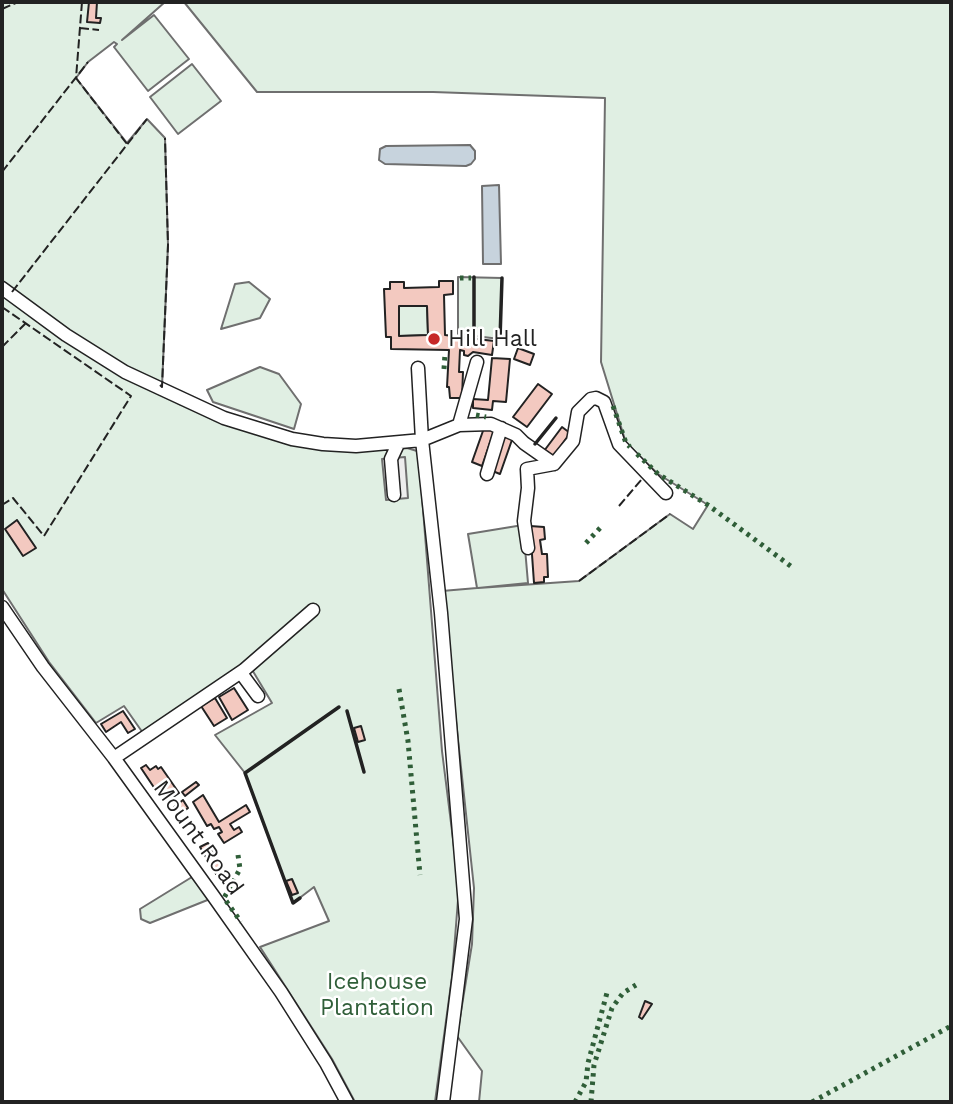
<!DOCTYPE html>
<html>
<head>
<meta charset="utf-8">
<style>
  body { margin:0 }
  #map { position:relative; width:953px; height:1104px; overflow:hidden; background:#fff; font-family:"Work Sans",sans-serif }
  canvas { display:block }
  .frame { position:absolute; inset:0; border:4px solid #222; pointer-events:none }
</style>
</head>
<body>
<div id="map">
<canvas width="953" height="1104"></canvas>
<div class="frame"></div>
</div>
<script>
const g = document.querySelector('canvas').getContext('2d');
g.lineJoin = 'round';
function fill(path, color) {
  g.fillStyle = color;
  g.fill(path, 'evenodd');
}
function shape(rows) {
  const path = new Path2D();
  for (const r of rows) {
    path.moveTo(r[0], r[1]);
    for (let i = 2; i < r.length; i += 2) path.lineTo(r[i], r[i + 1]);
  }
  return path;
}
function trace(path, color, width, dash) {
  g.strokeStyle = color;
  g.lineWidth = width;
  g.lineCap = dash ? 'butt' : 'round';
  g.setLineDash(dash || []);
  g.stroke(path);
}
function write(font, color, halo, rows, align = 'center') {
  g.font = font + ' "Work Sans",sans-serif';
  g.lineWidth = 5;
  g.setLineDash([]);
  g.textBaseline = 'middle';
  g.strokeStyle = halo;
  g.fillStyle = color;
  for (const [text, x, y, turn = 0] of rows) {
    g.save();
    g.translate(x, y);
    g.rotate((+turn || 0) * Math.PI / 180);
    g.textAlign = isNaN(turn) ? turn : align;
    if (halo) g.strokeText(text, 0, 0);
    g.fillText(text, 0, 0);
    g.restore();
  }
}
const green = shape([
  [2,2,165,2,122,40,154,15,189,59,148,91,114,47,117,44,114,42,88,62,76,78,127,143,147,119,165,138,168,245,162,387,76,336,2,283,2,2],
  [184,2,951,2,951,1102,479,1102,482,1071,457,1036,472,944,474,888,442,591,477,588,468,534,523,525,528,583,478,588,579,581,670,514,693,529,708,505,658,474,626,443,601,362,605,98,433,92,257,92,184,2],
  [192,64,221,101,178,134,150,97,192,64],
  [458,277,502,278,500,339,458,334,458,277],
  [249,282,270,299,260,318,221,329,235,284,249,282],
  [2,294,179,404,356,450,407,448,417,451,419,458,442,751,459,887,452,977,435,1102,355,1102,332,1059,260,947,329,921,314,887,293,903,245,773,215,735,272,703,248,663,143,733,124,706,96,723,49,662,2,589,2,294],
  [399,306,427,306,428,335,399,336,399,306],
  [260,367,279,374,301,404,294,429,213,402,207,390,260,367],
  [192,877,210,899,150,923,141,919,140,909,192,877]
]);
const parking = shape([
  [405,457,408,498,386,500,382,459,405,457]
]);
const water = shape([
  [470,145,475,151,475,159,471,164,466,166,385,164,379,160,380,149,386,146,470,145],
  [499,185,501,264,483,264,482,186,499,185]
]);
const building = shape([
  [89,2,97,2,96,18,101,18,100,23,87,22,89,2],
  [439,281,453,281,453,294,444,295,445,335,494,341,492,355,473,352,468,356,464,355,464,351,460,350,459,372,463,372,462,398,450,398,449,387,447,387,449,350,391,349,391,337,386,337,384,289,390,289,390,282,404,282,404,288,439,287,439,281],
  [399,306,427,306,428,335,399,336,399,306],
  [518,348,534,354,530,365,514,359,518,348],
  [492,358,510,359,506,402,493,401,492,410,473,408,473,399,488,400,492,358],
  [538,384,552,394,527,427,513,417,538,384],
  [562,427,570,433,553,457,544,451,562,427],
  [484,428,494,431,482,466,472,462,484,428],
  [503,434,513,437,500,474,490,470,503,434],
  [17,520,36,548,23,556,5,529,17,520],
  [530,526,544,527,545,539,540,540,542,554,547,554,548,577,544,577,544,582,534,583,530,526],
  [234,688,248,710,232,720,219,697,234,688],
  [215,698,227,718,214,726,201,706,215,698],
  [123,711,135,729,128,733,121,722,106,732,101,724,123,711],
  [361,726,365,740,358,742,354,728,361,726],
  [146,765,150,770,156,766,158,769,161,767,179,793,169,800,161,789,157,792,141,768,146,765],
  [196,782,199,785,185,796,182,792,196,782],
  [203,795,219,822,246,805,250,812,230,824,234,830,239,827,242,832,224,843,218,834,222,832,219,827,214,829,211,824,207,826,193,802,203,795],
  [183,800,188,808,179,815,174,807,183,800],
  [208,843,224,869,216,874,200,847,208,843],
  [292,879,298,893,292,895,286,881,292,879],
  [645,1001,652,1004,642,1019,639,1017,645,1001]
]);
const minor = shape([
  [2,288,66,335,125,372,224,418,292,439,323,444,356,446,422,440,418,368],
  [459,425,477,362],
  [487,474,501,428],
  [394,495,391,459,398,444],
  [528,548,524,521,528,488,527,469,554,464,573,441,578,412,591,399,596,398,604,402,619,444,666,493],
  [2,607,43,667,114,758,214,897,281,992,326,1063,347,1102],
  [241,673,258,696],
  [114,758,244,670,313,610],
  [443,1102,466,919,441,613,422,440,459,425,491,424,516,435,524,443,554,464]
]);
const hedge = shape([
  [460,278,471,278],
  [444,369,445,354],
  [613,406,626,443,630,447],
  [476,415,486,417],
  [637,454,658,474,708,505,792,567],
  [586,543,602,526],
  [399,689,408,741,420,875],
  [238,855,240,869,224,898,241,922],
  [575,1102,586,1082,588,1063,608,989],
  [591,1102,594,1065,612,1008,623,993,636,985],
  [812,1102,951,1026]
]);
const fence = shape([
  [82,2,76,78,127,144],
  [2,9,18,2],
  [80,28,99,30],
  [2,172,88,62],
  [12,292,147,119],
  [2,307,131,396,44,536,13,498,2,505],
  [2,347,25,324],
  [160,385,162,387,168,245,165,138],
  [619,506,642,479],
  [579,581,670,514]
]);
const wall = shape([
  [474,336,474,277],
  [500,339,502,278],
  [535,444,556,418],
  [347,711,364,772],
  [300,898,293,903,245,773,339,707]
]);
const markers = [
  [434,339,7,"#c62828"]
];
const poiNames = [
  ["Hill Hall",448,339]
];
const streetNames = [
  ["Mount Road",198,838,54]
];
const parkNames = [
  ["Icehouse",377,982],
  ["Plantation",377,1008]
];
fill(green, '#e0efe3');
trace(green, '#6f6f6f', 2);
fill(parking, '#ededed');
trace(parking, '#6f6f6f', 2);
fill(water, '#c7d3dd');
trace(water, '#6f6f6f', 2);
fill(building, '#f3c9c0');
trace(building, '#222', 2);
trace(minor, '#222', 15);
trace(minor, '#fff', 12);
trace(hedge, '#2f5e38', 5, [3.5, 5]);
trace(fence, '#222', 2, [9, 3.5]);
trace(wall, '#222', 3.5);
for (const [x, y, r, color] of markers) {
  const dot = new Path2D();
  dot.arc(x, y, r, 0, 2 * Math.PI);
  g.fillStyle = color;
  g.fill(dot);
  trace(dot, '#fff', 2.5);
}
write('23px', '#222', '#fff', poiNames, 'left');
write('23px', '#222', '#fff', streetNames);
write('23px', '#2f5e38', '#fff', parkNames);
</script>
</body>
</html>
